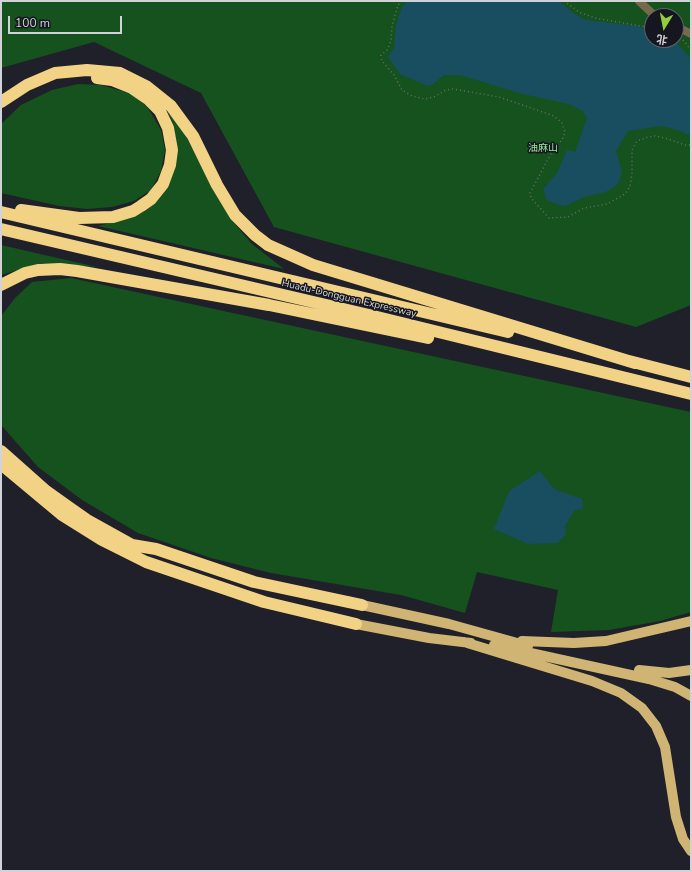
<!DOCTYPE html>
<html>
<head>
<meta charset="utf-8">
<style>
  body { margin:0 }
  #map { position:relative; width:692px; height:872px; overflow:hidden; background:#1f2029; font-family:"Nunito Sans","Noto Sans SC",sans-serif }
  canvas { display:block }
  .frame { position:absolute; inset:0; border:2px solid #d2d3d9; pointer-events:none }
  .north { position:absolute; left:644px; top:8px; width:40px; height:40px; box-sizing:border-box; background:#15161f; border:1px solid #616269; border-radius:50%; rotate:190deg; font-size:11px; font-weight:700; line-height:16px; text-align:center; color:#d2d3d9 }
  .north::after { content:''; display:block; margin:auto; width:14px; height:18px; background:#95cc3a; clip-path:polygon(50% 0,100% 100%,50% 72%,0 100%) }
  .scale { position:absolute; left:8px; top:16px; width:114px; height:18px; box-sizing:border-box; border:2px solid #d2d3d9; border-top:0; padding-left:5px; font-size:12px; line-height:14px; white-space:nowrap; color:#d2d3d9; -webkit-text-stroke:3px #15161f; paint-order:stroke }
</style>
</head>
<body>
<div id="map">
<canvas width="692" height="872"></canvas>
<div class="frame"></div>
<div class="north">北</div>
<div class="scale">100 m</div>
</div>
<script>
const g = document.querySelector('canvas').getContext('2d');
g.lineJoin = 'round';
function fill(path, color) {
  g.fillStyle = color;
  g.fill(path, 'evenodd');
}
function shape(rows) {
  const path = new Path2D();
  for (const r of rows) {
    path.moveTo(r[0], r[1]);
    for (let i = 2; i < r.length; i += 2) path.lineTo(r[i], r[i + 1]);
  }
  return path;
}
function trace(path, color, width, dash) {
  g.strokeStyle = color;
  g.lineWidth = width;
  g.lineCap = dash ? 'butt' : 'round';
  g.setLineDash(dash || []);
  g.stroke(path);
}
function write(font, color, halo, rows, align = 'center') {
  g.font = font + ' "Nunito Sans","Noto Sans SC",sans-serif';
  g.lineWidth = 3;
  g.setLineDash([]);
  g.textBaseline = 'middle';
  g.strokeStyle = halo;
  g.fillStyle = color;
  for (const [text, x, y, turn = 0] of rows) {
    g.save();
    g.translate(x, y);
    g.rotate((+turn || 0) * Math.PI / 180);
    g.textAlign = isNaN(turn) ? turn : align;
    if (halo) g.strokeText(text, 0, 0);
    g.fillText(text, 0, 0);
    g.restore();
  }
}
const forest = shape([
  [1,1,691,1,691,305,636,327,274,227,201,93,94,42,1,68],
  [652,16,676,16,676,40,652,40],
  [78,84,101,85,133,94,148,108,161,130,165,150,161,171,151,190,134,201,112,207,87,209,59,206,1,193,1,124,21,105,52,90],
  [167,110,183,131,229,217,252,244,284,269,98,226,134,217,154,204,177,147,173,124],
  [1,245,97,267,41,263,1,275],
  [71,278,691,412,691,612,660,621,609,630,551,632,558,590,477,572,465,613,401,595,271,573,211,558,138,533,82,500,38,467,1,425,1,316,15,298,32,282]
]);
const water = shape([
  [424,1,559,1,573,13,586,20,638,26,652,31,652,40,674,40,691,59,691,136,678,130,661,126,628,131,616,151,622,172,618,184,606,192,584,197,565,206,559,205,547,200,543,189,557,173,567,150,575,152,587,118,583,111,568,104,523,94,460,75,444,75,433,84,427,86,400,74,388,57,394,48,396,26,402,6,407,2],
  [540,471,554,489,582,499,583,508,574,511,565,526,566,534,558,543,528,544,494,529,509,491]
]);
const path = shape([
  [402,1,398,5,392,26,391,41,387,50,381,55,382,61,394,75,402,90,412,96,425,99,434,97,446,90,453,89,499,97,554,116,562,123,565,132,562,140,554,148,530,193,531,198,549,218,568,217,584,208,607,204,625,194,630,186,632,174,632,150,637,141,648,137,655,136,665,138,685,145,691,145],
  [564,1,579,12,595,18,652,28],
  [676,36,684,41,691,50]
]);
const street = shape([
  [639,1,655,16],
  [676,26,691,34]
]);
const primary = shape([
  [362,605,449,624,528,646],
  [356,624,429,638,471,643],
  [522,641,574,643,606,641,691,621],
  [464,642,592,681,621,693,642,708,656,726,665,747,676,817,683,839,691,851],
  [494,645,649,679,675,687,691,696],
  [639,670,669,673,691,670]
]);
const highway = shape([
  [1,102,27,85,55,73,87,70,120,73,146,86,171,106,193,136,217,185,235,215,255,235,268,245,313,265,635,363],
  [21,210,79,218,113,217,133,211,141,206,151,199,163,184,170,165,172,150,168,128,160,111,148,99,132,88,112,80,97,78],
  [1,212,508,332],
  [1,229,369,315,691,394],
  [1,285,25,273,38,270,60,269,77,271,269,305,428,338],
  [629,361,691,377],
  [1,451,46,491,67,506,87,520,132,545,156,549,254,582,362,605],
  [1,464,62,515,102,540,146,562,264,602,356,624]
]);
const parkNames = [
  ["油麻山",543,149]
];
const streetNames = [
  ["Huadu-Dongguan Expressway",349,299,13]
];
fill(forest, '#16521d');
fill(water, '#194d60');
trace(path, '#6b6c74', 1.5, [1, 3]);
trace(street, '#776a4c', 8);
trace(primary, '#cfb474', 10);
trace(highway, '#f2d284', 12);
write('10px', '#9aec9d', '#15161f', parkNames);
write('10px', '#d2d3d9', '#15161f', streetNames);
</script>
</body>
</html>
